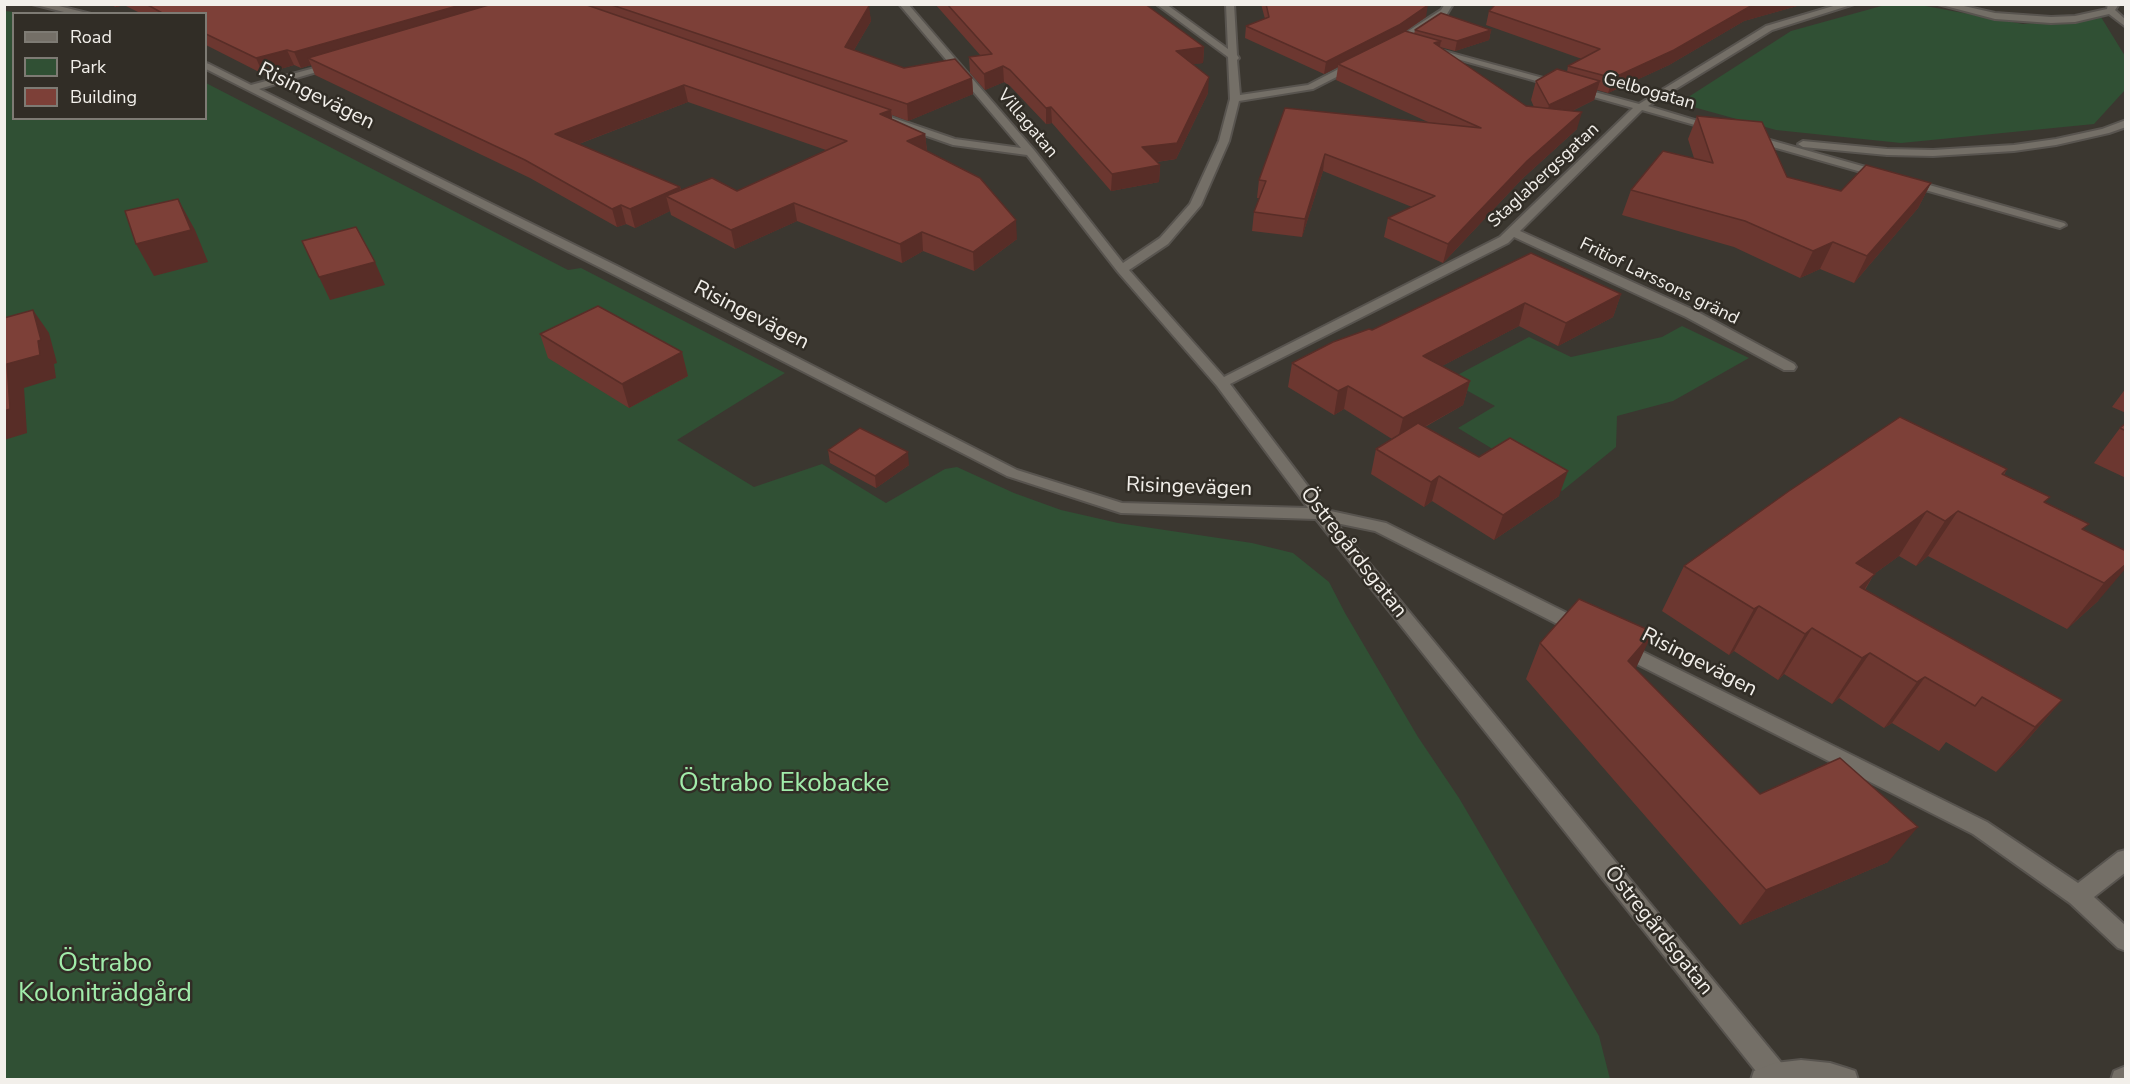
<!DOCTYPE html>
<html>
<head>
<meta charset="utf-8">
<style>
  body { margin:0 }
  #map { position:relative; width:2130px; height:1084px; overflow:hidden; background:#3b3730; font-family:"Nunito Sans",sans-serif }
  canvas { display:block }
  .frame { position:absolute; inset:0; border:6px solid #f2efea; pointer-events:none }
  .legend { position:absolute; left:12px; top:12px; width:195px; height:108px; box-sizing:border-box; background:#312d26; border:2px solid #7e7b74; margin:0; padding:8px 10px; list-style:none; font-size:18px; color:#f2efea }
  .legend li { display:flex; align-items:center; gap:12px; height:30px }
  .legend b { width:30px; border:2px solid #7e7b74 }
</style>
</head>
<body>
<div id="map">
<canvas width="2130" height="1084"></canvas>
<div class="frame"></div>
<ul class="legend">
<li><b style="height:8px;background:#746f67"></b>Road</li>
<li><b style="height:16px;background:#305034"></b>Park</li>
<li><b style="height:16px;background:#7d4038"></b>Building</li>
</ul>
</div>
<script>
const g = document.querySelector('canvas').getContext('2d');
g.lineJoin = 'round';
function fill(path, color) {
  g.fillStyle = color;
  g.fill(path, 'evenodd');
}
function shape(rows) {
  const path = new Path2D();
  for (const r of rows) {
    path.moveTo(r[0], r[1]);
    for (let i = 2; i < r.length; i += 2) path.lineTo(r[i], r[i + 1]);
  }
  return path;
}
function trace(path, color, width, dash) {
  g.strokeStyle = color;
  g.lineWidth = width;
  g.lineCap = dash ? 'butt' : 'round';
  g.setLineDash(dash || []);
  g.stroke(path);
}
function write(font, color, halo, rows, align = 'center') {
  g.font = font + ' "Nunito Sans",sans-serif';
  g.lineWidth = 5;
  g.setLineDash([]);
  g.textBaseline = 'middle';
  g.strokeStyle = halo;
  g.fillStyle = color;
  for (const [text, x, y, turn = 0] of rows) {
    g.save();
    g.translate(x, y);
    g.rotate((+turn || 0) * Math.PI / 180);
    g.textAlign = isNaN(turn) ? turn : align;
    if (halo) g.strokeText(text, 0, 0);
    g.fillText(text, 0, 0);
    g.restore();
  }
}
const green = shape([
  [1885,5,1920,5,2023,24,2101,17,2125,56,2125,90,2094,124,1901,143,1776,130,1679,103,1791,31],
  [5,11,23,13,14,14,14,118,206,118,206,83,568,270,581,268,785,373,677,440,754,487,822,464,886,503,945,469,957,467,1014,493,1061,510,1118,523,1252,543,1293,553,1329,582,1345,613,1418,737,1459,798,1599,1036,1610,1079,5,1080],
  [1682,326,1749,358,1673,401,1617,416,1616,447,1562,491,1458,428,1495,406,1448,380,1529,337,1571,357,1662,337]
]);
const minor = shape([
  [32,4,51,4,91,14,72,14,32,4],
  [899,4,908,4,1034,150,1123,263,1160,238,1190,204,1219,141,1230,99,1228,57,1156,4,1166,4,1228,49,1226,4,1234,4,1237,55,1239,58,1237,60,1240,95,1308,85,1352,62,1358,62,1358,66,1313,89,1239,101,1229,141,1201,205,1168,244,1129,270,1224,377,1500,237,1633,108,1425,50,1425,46,1639,104,1766,26,1840,4,1854,4,1772,30,1648,106,1721,128,1716,131,1642,110,1520,231,1696,311,1794,364,1796,367,1794,370,1784,370,1686,317,1514,237,1508,243,1230,384,1326,510,1386,523,1587,623,1590,628,1587,633,1581,634,1575,633,1375,531,1336,523,1784,1066,1787,1075,1786,1080,1763,1080,1316,519,1121,513,1007,476,609,272,206,69,206,63,209,64,251,85,337,62,337,66,259,89,617,266,1017,470,1122,503,1308,508,1217,386,1118,272,1027,155,953,145,881,120,880,118,885,115,955,139,1021,148,899,4],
  [1445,4,1453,4,1447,14,1397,46,1391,46,1391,42,1441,10,1445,4],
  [1938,4,1955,4,1995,13,2051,17,2075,16,2107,9,2108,4,2119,4,2115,10,2126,20,2126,27,2109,14,2075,22,2051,23,1995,19,1938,4],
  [2126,120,2126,127,2109,133,2056,145,2014,151,1933,156,1887,155,1803,147,1798,144,1803,141,1887,149,1933,150,2014,145,2056,139,2102,129,2126,120],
  [1752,135,1887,173,1888,175,1883,178,1879,177,1748,140,1747,138,1752,135],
  [1908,179,2064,223,2066,225,2060,228,2056,227,1904,184,1903,182,1908,179],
  [1623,642,1987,822,2078,883,2118,852,2126,850,2126,872,2094,897,2126,926,2126,951,2118,948,2070,903,1973,834,1617,654,1614,649,1617,644,1623,642]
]);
const secondary = shape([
  [1801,1060,1830,1063,1846,1068,1855,1071,1858,1080,1751,1080,1754,1071,1775,1063,1801,1060],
  [2126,1066,2126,1080,2111,1080,2114,1071,2126,1066]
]);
const wall = shape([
  [108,4,868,4,871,21,854,50,904,68,972,78,973,94,908,121,892,115,892,119,925,134,927,151,1017,239,974,271,923,251,902,263,797,221,735,249,671,215,670,211,635,228,626,224,617,227,530,178,315,75,311,65,301,68,294,65,263,74,206,45,206,14,142,14,124,5,116,7],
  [688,102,826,150,737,191,681,190,680,187,579,144],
  [935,4,1145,4,1204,47,1203,63,1192,64,1208,93,1176,159,1157,162,1160,165,1159,182,1111,191,1052,123,1046,124,1010,86,1004,82,985,90,970,73,969,57,981,56],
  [1261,4,1426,4,1426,17,1406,31,1414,34,1415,30,1491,30,1489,40,1455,51,1440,47,1526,106,1534,107,1531,100,1536,81,1567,72,1568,66,1582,59,1486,25,1489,11,1496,4,1804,4,1744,21,1669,65,1608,93,1597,90,1594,100,1572,111,1577,129,1522,179,1443,263,1384,237,1388,218,1412,207,1323,171,1302,237,1252,231,1254,212,1260,198,1257,198,1259,180,1285,108,1428,122,1336,80,1338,67,1324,74,1245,38,1246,26,1265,19],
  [1697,116,1787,177,1841,191,1931,183,1918,208,1854,283,1820,269,1800,278,1734,247,1622,215,1631,190,1694,158,1688,139],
  [1531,253,1621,294,1613,317,1558,346,1519,326,1442,366,1470,381,1463,405,1425,427,1479,457,1559,496,1494,540,1432,501,1424,507,1371,474,1376,449,1392,439,1344,409,1334,415,1288,387,1292,363,1372,330],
  [540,334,688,376,629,408,548,358],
  [2126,388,2126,413,2112,407],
  [2126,423,2126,478,2094,463,2120,428],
  [828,450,909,465,876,488,830,463],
  [2007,469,2004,475,2084,530,2126,551,2098,601,2067,629,1928,556,1916,566,1899,556,1874,574,1865,590,2062,700,2023,745,1996,772,1946,742,1939,751,1892,723,1884,728,1839,698,1832,704,1784,674,1778,680,1734,651,1729,655,1662,611,1684,566],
  [1540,643,1635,669,1760,794,1888,862,1740,925,1526,679]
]);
const shadedWall = shape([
  [115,4,124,4,124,5,116,7],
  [464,4,519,4,308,58,311,65,301,68,294,52],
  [1758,4,1804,4,1744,21,1669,65,1608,93,1613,78,1749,7],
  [1428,5,1426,17,1397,37,1338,64,1338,67,1324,74,1326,62],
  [869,6,871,21,847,62,845,47],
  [1491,30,1489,40,1455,51,1457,41],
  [1441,41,1438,56,1434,43],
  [1204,47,1203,63,1175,67,1176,51],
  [287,50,294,65,263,74,256,58],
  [1003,66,1004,82,985,90,984,74],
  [1209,77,1208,93,1176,159,1141,164,1142,147],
  [972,78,973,94,908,121,907,104],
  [1600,81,1594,100,1544,125,1549,105],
  [684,85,688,102,560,151,555,134],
  [1051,107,1052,123,1046,124,1046,108],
  [891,110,893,127,880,114],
  [1582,112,1577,129,1522,179,1443,263,1448,244,1527,161],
  [925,134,927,152,907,141],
  [1325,154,1323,171,1302,237,1305,219],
  [1160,165,1159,182,1111,191,1112,174],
  [1931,183,1918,208,1854,283,1867,256],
  [680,187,684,205,666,196,670,211,635,228,630,209],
  [178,199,195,230,208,262,154,276,136,244],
  [794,203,797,221,735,249,731,230],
  [621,205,626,224,617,227,612,209],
  [1016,220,1017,239,974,271,973,252],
  [922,232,923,251,902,263,900,244],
  [1833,242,1820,269,1800,278,1813,251],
  [375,262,385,285,330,300,319,277],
  [1621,294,1613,317,1558,346,1566,323],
  [1525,303,1519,326,1417,379,1423,356],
  [33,310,49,333,57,363,54,364,56,378,24,388,27,433,4,440,4,411,7,364],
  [682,352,688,376,629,408,622,384],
  [1470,381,1463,405,1397,442,1403,418],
  [1348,386,1344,409,1334,415,1338,391],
  [908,452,909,465,876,488,875,476],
  [1568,471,1559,496,1494,540,1503,515],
  [1439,476,1432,501,1424,507,1431,482],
  [1927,511,1899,556,1874,574,1846,619,1860,587,1856,563],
  [1958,511,1928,556,1916,566,1945,521],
  [2126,564,2126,568,2098,601,2067,629,2104,583],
  [1759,606,1734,651,1729,655,1754,609],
  [1812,628,1784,674,1778,680,1805,634],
  [1653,632,1636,668,1611,698,1628,661],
  [1870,653,1839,698,1832,704,1862,658],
  [1925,677,1892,723,1884,728,1917,682],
  [2062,700,2023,745,1996,772,2035,727],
  [1918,827,1888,862,1740,925,1766,890]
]);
const building = shape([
  [146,4,464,4,294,52,287,50,256,58,206,34,206,14,164,14,146,4],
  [492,4,584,4,891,110,880,114,925,134,907,141,980,178,1016,220,973,252,922,232,900,244,794,203,731,230,666,196,712,178,737,191,847,141,684,85,555,134,680,187,630,209,621,205,612,209,525,160,308,58,492,4],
  [609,4,868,4,869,6,845,47,904,68,955,59,972,78,907,104,609,4],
  [947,4,1145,4,1204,47,1176,51,1209,77,1177,143,1142,147,1160,165,1112,174,1051,107,1046,108,1010,70,1003,66,984,74,969,57,992,54,947,4],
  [1266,4,1426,4,1428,5,1399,25,1326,62,1246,26,1269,17,1266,4],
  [1496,4,1758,4,1749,7,1674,50,1613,78,1568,66,1600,49,1489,11,1496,4],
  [1441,13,1491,30,1457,41,1415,30,1441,13],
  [1405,31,1441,41,1434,43,1526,106,1582,112,1527,161,1448,244,1388,218,1435,196,1325,154,1305,219,1254,212,1266,181,1259,180,1285,108,1481,128,1338,64,1405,31],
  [1557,69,1600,81,1549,105,1536,81,1557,69],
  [1697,116,1762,122,1787,177,1841,191,1866,165,1931,183,1867,256,1833,242,1813,251,1745,221,1631,190,1663,151,1713,163,1697,116],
  [178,199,191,230,136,244,125,211,178,199],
  [356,227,375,262,319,277,302,241,356,227],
  [1531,253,1621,294,1566,323,1525,303,1423,356,1470,381,1403,418,1348,386,1338,391,1292,363,1333,342,1369,329,1372,330,1531,253],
  [598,306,682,352,622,384,540,334,598,306],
  [33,310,41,340,38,341,40,355,7,364,10,409,4,411,4,318,33,310],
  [1900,417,2007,469,2002,474,2050,497,2044,502,2089,524,2082,529,2126,551,2126,564,2104,583,1958,511,1945,521,1927,511,1856,563,1875,574,1860,587,2062,700,2035,727,1982,697,1975,706,1925,677,1917,682,1870,653,1862,658,1812,628,1805,634,1759,606,1754,609,1684,566,1789,491,1900,417],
  [1418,423,1479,457,1510,438,1568,471,1503,515,1439,476,1431,482,1376,449,1418,423],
  [2126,423,2126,431,2120,428,2126,423],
  [860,428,908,452,875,476,828,450,860,428],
  [1579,599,1653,632,1628,661,1760,794,1840,758,1918,827,1766,890,1540,643,1579,599]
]);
const farStreetnames = [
  ["Gelbogatan",1649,92,16],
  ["Villagatan",1027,124,50],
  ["Staglabergsgatan",1544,176,-43],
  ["Fritiof Larssons gränd",1659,282,26]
];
const streetNames = [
  ["Risingevägen",316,97,26],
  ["Risingevägen",751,316,27],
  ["Risingevägen",1189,488,2],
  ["Östregårdsgatan",1353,553,52],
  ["Risingevägen",1699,663,27],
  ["Östregårdsgatan",1658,931,51]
];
const nearParknames = [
  ["Östrabo Ekobacke",784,785],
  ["Östrabo",105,965],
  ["Koloniträdgård",105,995]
];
fill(green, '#305034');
trace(minor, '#58544f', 4);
trace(secondary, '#58544f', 4);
fill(minor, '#746f67');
fill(secondary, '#746f67');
fill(wall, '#6c3730');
fill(shadedWall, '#582d27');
fill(building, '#7d4038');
trace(building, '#582d27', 1.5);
write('18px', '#f2efea', '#312d26', farStreetnames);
write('21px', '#f2efea', '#312d26', streetNames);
write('26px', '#a1ecaa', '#312d26', nearParknames);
</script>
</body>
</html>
